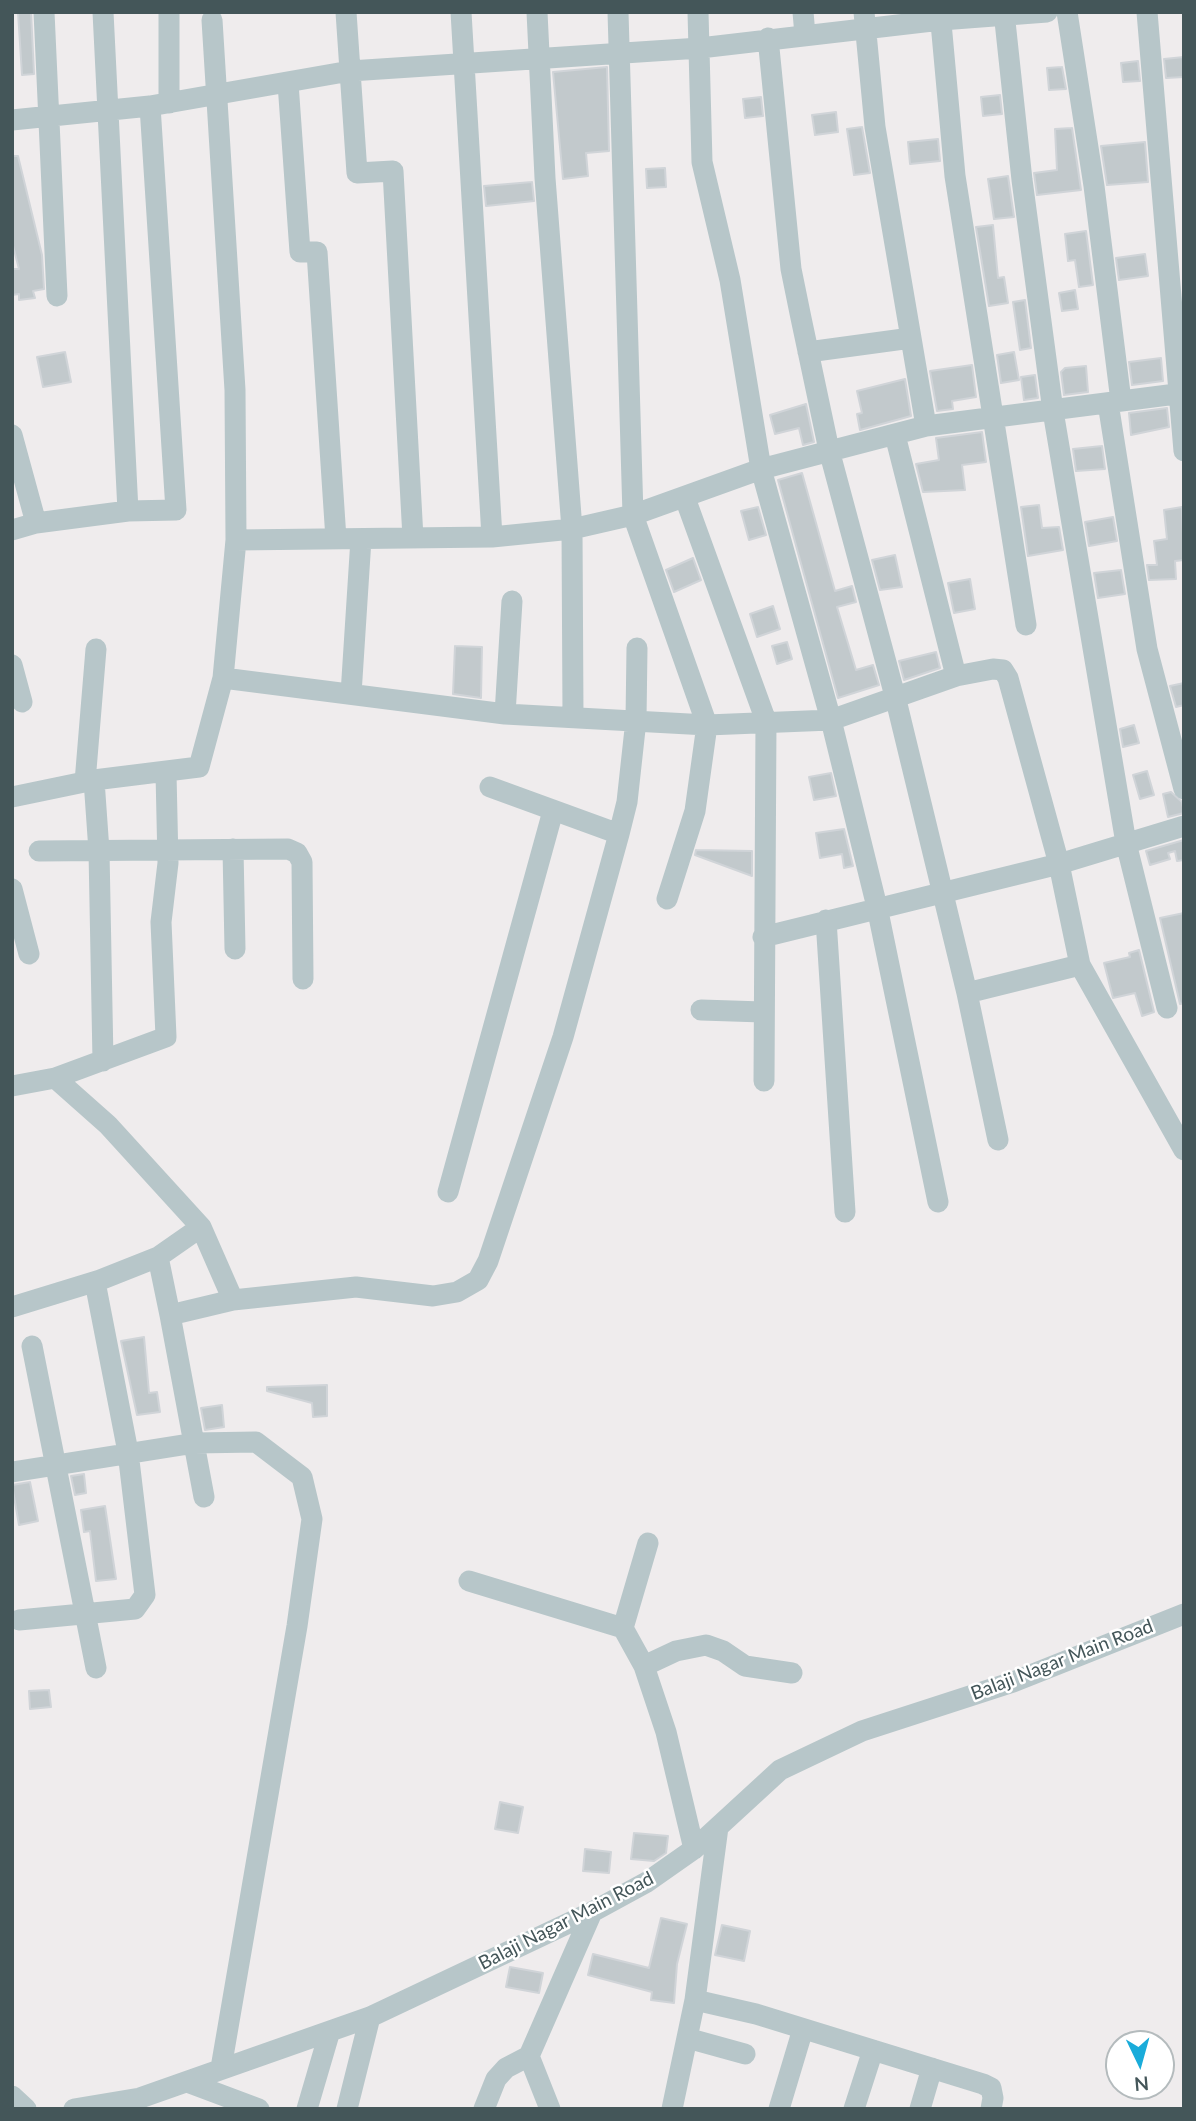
<!DOCTYPE html>
<html>
<head>
<meta charset="utf-8">
<style>
  body { margin:0 }
  #map { position:relative; width:1196px; height:2121px; overflow:hidden; background:#efeced; font-family:Lato,sans-serif }
  canvas { display:block }
  .frame { position:absolute; inset:0; border:14px solid #445659; pointer-events:none }
  .north { position:absolute; left:1105px; top:2030px; width:70px; height:70px; box-sizing:border-box; background:#fff; border:2px solid #b4bbbd; border-radius:50%; rotate:175deg; font-size:19px; font-weight:700; line-height:28px; text-align:center; color:#445659 }
  .north::after { content:''; display:block; margin:auto; width:24px; height:32px; background:#1aacda; clip-path:polygon(50% 0,100% 100%,50% 72%,0 100%) }
</style>
</head>
<body>
<div id="map">
<canvas width="1196" height="2121"></canvas>
<div class="frame"></div>
<div class="north">N</div>
</div>
<script>
const g = document.querySelector('canvas').getContext('2d');
g.lineJoin = 'round';
function fill(path, color) {
  g.fillStyle = color;
  g.fill(path, 'evenodd');
}
function shape(rows) {
  const path = new Path2D();
  for (const r of rows) {
    path.moveTo(r[0], r[1]);
    for (let i = 2; i < r.length; i += 2) path.lineTo(r[i], r[i + 1]);
  }
  return path;
}
function trace(path, color, width, dash) {
  g.strokeStyle = color;
  g.lineWidth = width;
  g.lineCap = dash ? 'butt' : 'round';
  g.setLineDash(dash || []);
  g.stroke(path);
}
function write(font, color, halo, rows, align = 'center') {
  g.font = font + ' Lato,sans-serif';
  g.lineWidth = 5;
  g.setLineDash([]);
  g.textBaseline = 'middle';
  g.strokeStyle = halo;
  g.fillStyle = color;
  for (const [text, x, y, turn = 0] of rows) {
    g.save();
    g.translate(x, y);
    g.rotate((+turn || 0) * Math.PI / 180);
    g.textAlign = isNaN(turn) ? turn : align;
    if (halo) g.strokeText(text, 0, 0);
    g.fillText(text, 0, 0);
    g.restore();
  }
}
const building = shape([
  [18,12,31,12,34,74,22,75,18,12],
  [1184,57,1184,77,1166,78,1164,59,1184,57],
  [1138,61,1140,81,1123,82,1121,63,1138,61],
  [607,67,609,151,586,153,588,176,563,179,553,72,607,67],
  [1062,67,1066,89,1049,90,1047,68,1062,67],
  [1000,95,1002,114,983,116,981,97,1000,95],
  [761,97,763,116,745,118,743,99,761,97],
  [836,112,838,132,815,135,812,115,836,112],
  [862,127,870,173,854,175,847,129,862,127],
  [1072,128,1081,190,1037,195,1034,173,1057,170,1055,129,1072,128],
  [938,139,940,161,910,164,908,142,938,139],
  [1145,142,1148,182,1107,185,1101,146,1145,142],
  [12,156,18,156,42,255,44,289,33,291,35,298,19,300,19,294,12,295,12,269,19,269,12,242,12,156],
  [665,168,666,187,647,188,646,169,665,168],
  [1008,176,1014,217,994,219,988,179,1008,176],
  [532,182,534,201,486,206,484,186,532,182],
  [993,225,998,278,1004,277,1008,303,989,306,976,227,993,225],
  [1086,231,1093,285,1079,287,1075,260,1068,261,1065,234,1086,231],
  [1145,254,1148,276,1119,280,1116,258,1145,254],
  [1075,290,1078,309,1062,311,1059,293,1075,290],
  [1025,300,1031,348,1020,350,1013,302,1025,300],
  [65,352,71,382,43,387,37,357,65,352],
  [1014,352,1019,380,1001,383,997,355,1014,352],
  [1161,358,1163,381,1132,385,1129,362,1161,358],
  [972,365,976,397,952,401,953,409,937,411,930,371,972,365],
  [1086,366,1088,392,1064,395,1061,372,1065,368,1086,366],
  [1035,375,1038,398,1024,400,1021,377,1035,375],
  [905,379,911,416,860,430,857,414,862,413,857,391,905,379],
  [806,404,814,442,803,445,799,428,775,434,770,415,806,404],
  [1167,408,1169,427,1131,435,1129,413,1167,408],
  [982,432,986,462,962,465,965,490,923,492,916,464,939,460,936,438,982,432],
  [1102,446,1105,469,1076,471,1073,449,1102,446],
  [802,473,835,591,852,586,856,602,837,607,856,670,873,665,879,685,838,698,778,480,802,473],
  [1039,505,1042,528,1059,527,1063,550,1028,556,1021,507,1039,505],
  [758,507,766,535,749,540,741,511,758,507],
  [1182,507,1184,560,1175,561,1176,579,1149,580,1147,565,1157,565,1154,541,1167,539,1164,510,1182,507],
  [1113,517,1117,541,1089,546,1085,522,1113,517],
  [895,555,902,587,880,590,872,560,895,555],
  [693,558,701,580,674,592,666,570,693,558],
  [1121,570,1125,594,1098,598,1094,573,1121,570],
  [970,579,975,609,954,613,948,583,970,579],
  [773,606,780,629,757,637,750,614,773,606],
  [787,642,792,659,777,664,772,646,787,642],
  [455,646,482,647,481,698,453,694,455,646],
  [936,652,940,668,904,680,899,661,936,652],
  [1184,683,1184,705,1176,707,1170,686,1184,683],
  [1134,725,1139,743,1123,747,1120,729,1134,725],
  [1147,771,1154,795,1140,799,1133,775,1147,771],
  [831,773,836,796,814,800,809,777,831,773],
  [1171,792,1182,802,1184,813,1168,817,1163,794,1171,792],
  [844,829,853,866,844,868,842,854,820,858,816,833,844,829],
  [1184,840,1184,860,1177,861,1175,851,1168,853,1170,859,1150,865,1146,851,1184,840],
  [696,850,752,851,752,876,695,855,696,850],
  [1184,913,1184,1003,1180,1004,1160,918,1184,913],
  [1139,950,1154,1012,1142,1016,1135,993,1113,998,1104,963,1130,957,1129,953,1139,950],
  [144,1337,149,1393,157,1392,160,1412,137,1415,121,1341,144,1337],
  [327,1385,327,1416,313,1417,312,1403,267,1391,267,1387,327,1385],
  [222,1405,224,1427,205,1430,201,1408,222,1405],
  [84,1474,86,1493,75,1495,71,1476,84,1474],
  [30,1482,38,1521,19,1525,12,1485,30,1482],
  [105,1506,116,1579,96,1581,90,1531,84,1532,81,1510,105,1506],
  [49,1690,51,1707,30,1709,29,1691,49,1690],
  [500,1802,523,1807,518,1833,495,1829,500,1802],
  [634,1833,668,1836,666,1853,654,1861,631,1859,634,1833],
  [585,1849,611,1852,609,1873,583,1871,585,1849],
  [661,1918,687,1924,677,1964,674,2003,651,2000,652,1992,588,1975,593,1954,649,1968,661,1918],
  [722,1925,750,1931,744,1961,715,1955,722,1925],
  [510,1967,543,1973,539,1993,506,1987,510,1967]
]);
const minor = shape([
  [44,12,57,296],
  [103,12,128,511],
  [346,12,357,173,393,171,413,538],
  [461,12,492,537],
  [618,12,633,515,707,725,695,811,667,899],
  [698,12,702,162,730,280,761,469,831,720,877,907,938,1202],
  [803,12,805,35],
  [864,12,875,127,926,426],
  [940,12,955,176,1026,625],
  [1004,12,1022,180,1053,411,1126,843,1167,1008],
  [1067,12,1094,186,1121,401],
  [1147,12,1184,451],
  [212,20,235,390,236,540],
  [768,38,791,269,801,318,829,450,895,696,967,993,1080,965],
  [288,83,300,252,317,252,336,539],
  [169,103,169,12],
  [12,120,150,106,350,71,700,48,941,20,1047,12],
  [808,352,911,338],
  [1108,403,1147,649,1184,789],
  [12,435,36,523,12,530],
  [895,435,956,676],
  [685,498,766,721,764,1081],
  [36,523,128,511,176,510,150,106],
  [12,665,22,702],
  [223,678,236,540,492,537,572,529,545,178,537,12],
  [351,694,361,539],
  [505,714,512,601],
  [573,716,572,529,633,515,761,469,926,426,1184,393],
  [94,780,99,851,103,1061],
  [85,782,96,649],
  [490,787,619,834],
  [12,797,94,780,199,767,223,678,505,714,707,725,831,720,956,676,993,669,1003,670,1008,678,1059,864,1080,965,1184,1150],
  [233,849,235,949],
  [39,851,288,849,297,853,302,862,303,979],
  [12,889,29,954],
  [826,920,845,1212],
  [763,937,1059,864,1184,826],
  [967,993,998,1140],
  [701,1010,763,1012],
  [55,1078,108,1125,201,1227,233,1300],
  [12,1086,55,1078,166,1037,161,922,168,863,166,773],
  [448,1192,553,811],
  [158,1257,170,1315],
  [12,1307,100,1280,158,1257,201,1227],
  [32,1346,96,1668],
  [12,1472,195,1443,256,1442,302,1477,312,1519,297,1626,221,2068],
  [204,1497,170,1315,233,1300,356,1287,433,1296,457,1292,478,1280,488,1261,563,1037,619,834,627,802,636,720,637,648],
  [469,1581,623,1628,644,1666,666,1732,694,1849],
  [19,1620,135,1609,145,1595,128,1452,95,1282],
  [623,1628,648,1543],
  [644,1666,676,1651,706,1645,723,1651,745,1666,792,1673],
  [695,2000,756,2014,983,2084,991,2088,993,2098,991,2109],
  [687,2038,745,2054],
  [529,2056,550,2109],
  [187,2082,259,2109],
  [12,2096,26,2109],
  [74,2109,140,2098,370,2017,592,1912,647,1882,694,1849,780,1770,862,1731,1013,1682,1184,1614],
  [307,2109,329,2034],
  [347,2109,370,2017],
  [484,2109,496,2079,506,2068,529,2056,592,1912],
  [672,2109,695,2000,718,1827],
  [779,2109,803,2029],
  [854,2109,873,2050],
  [920,2109,932,2068]
]);
const streetNames = [
  ["Balaji Nagar Main Road",1062,1660,-21],
  ["Balaji Nagar Main Road",566,1921,-27]
];
fill(building, '#c2c9cc');
trace(building, '#d0d4d8', 2);
trace(minor, '#b7c6c9', 21);
write('19px', '#445659', '#fff', streetNames);
</script>
</body>
</html>
